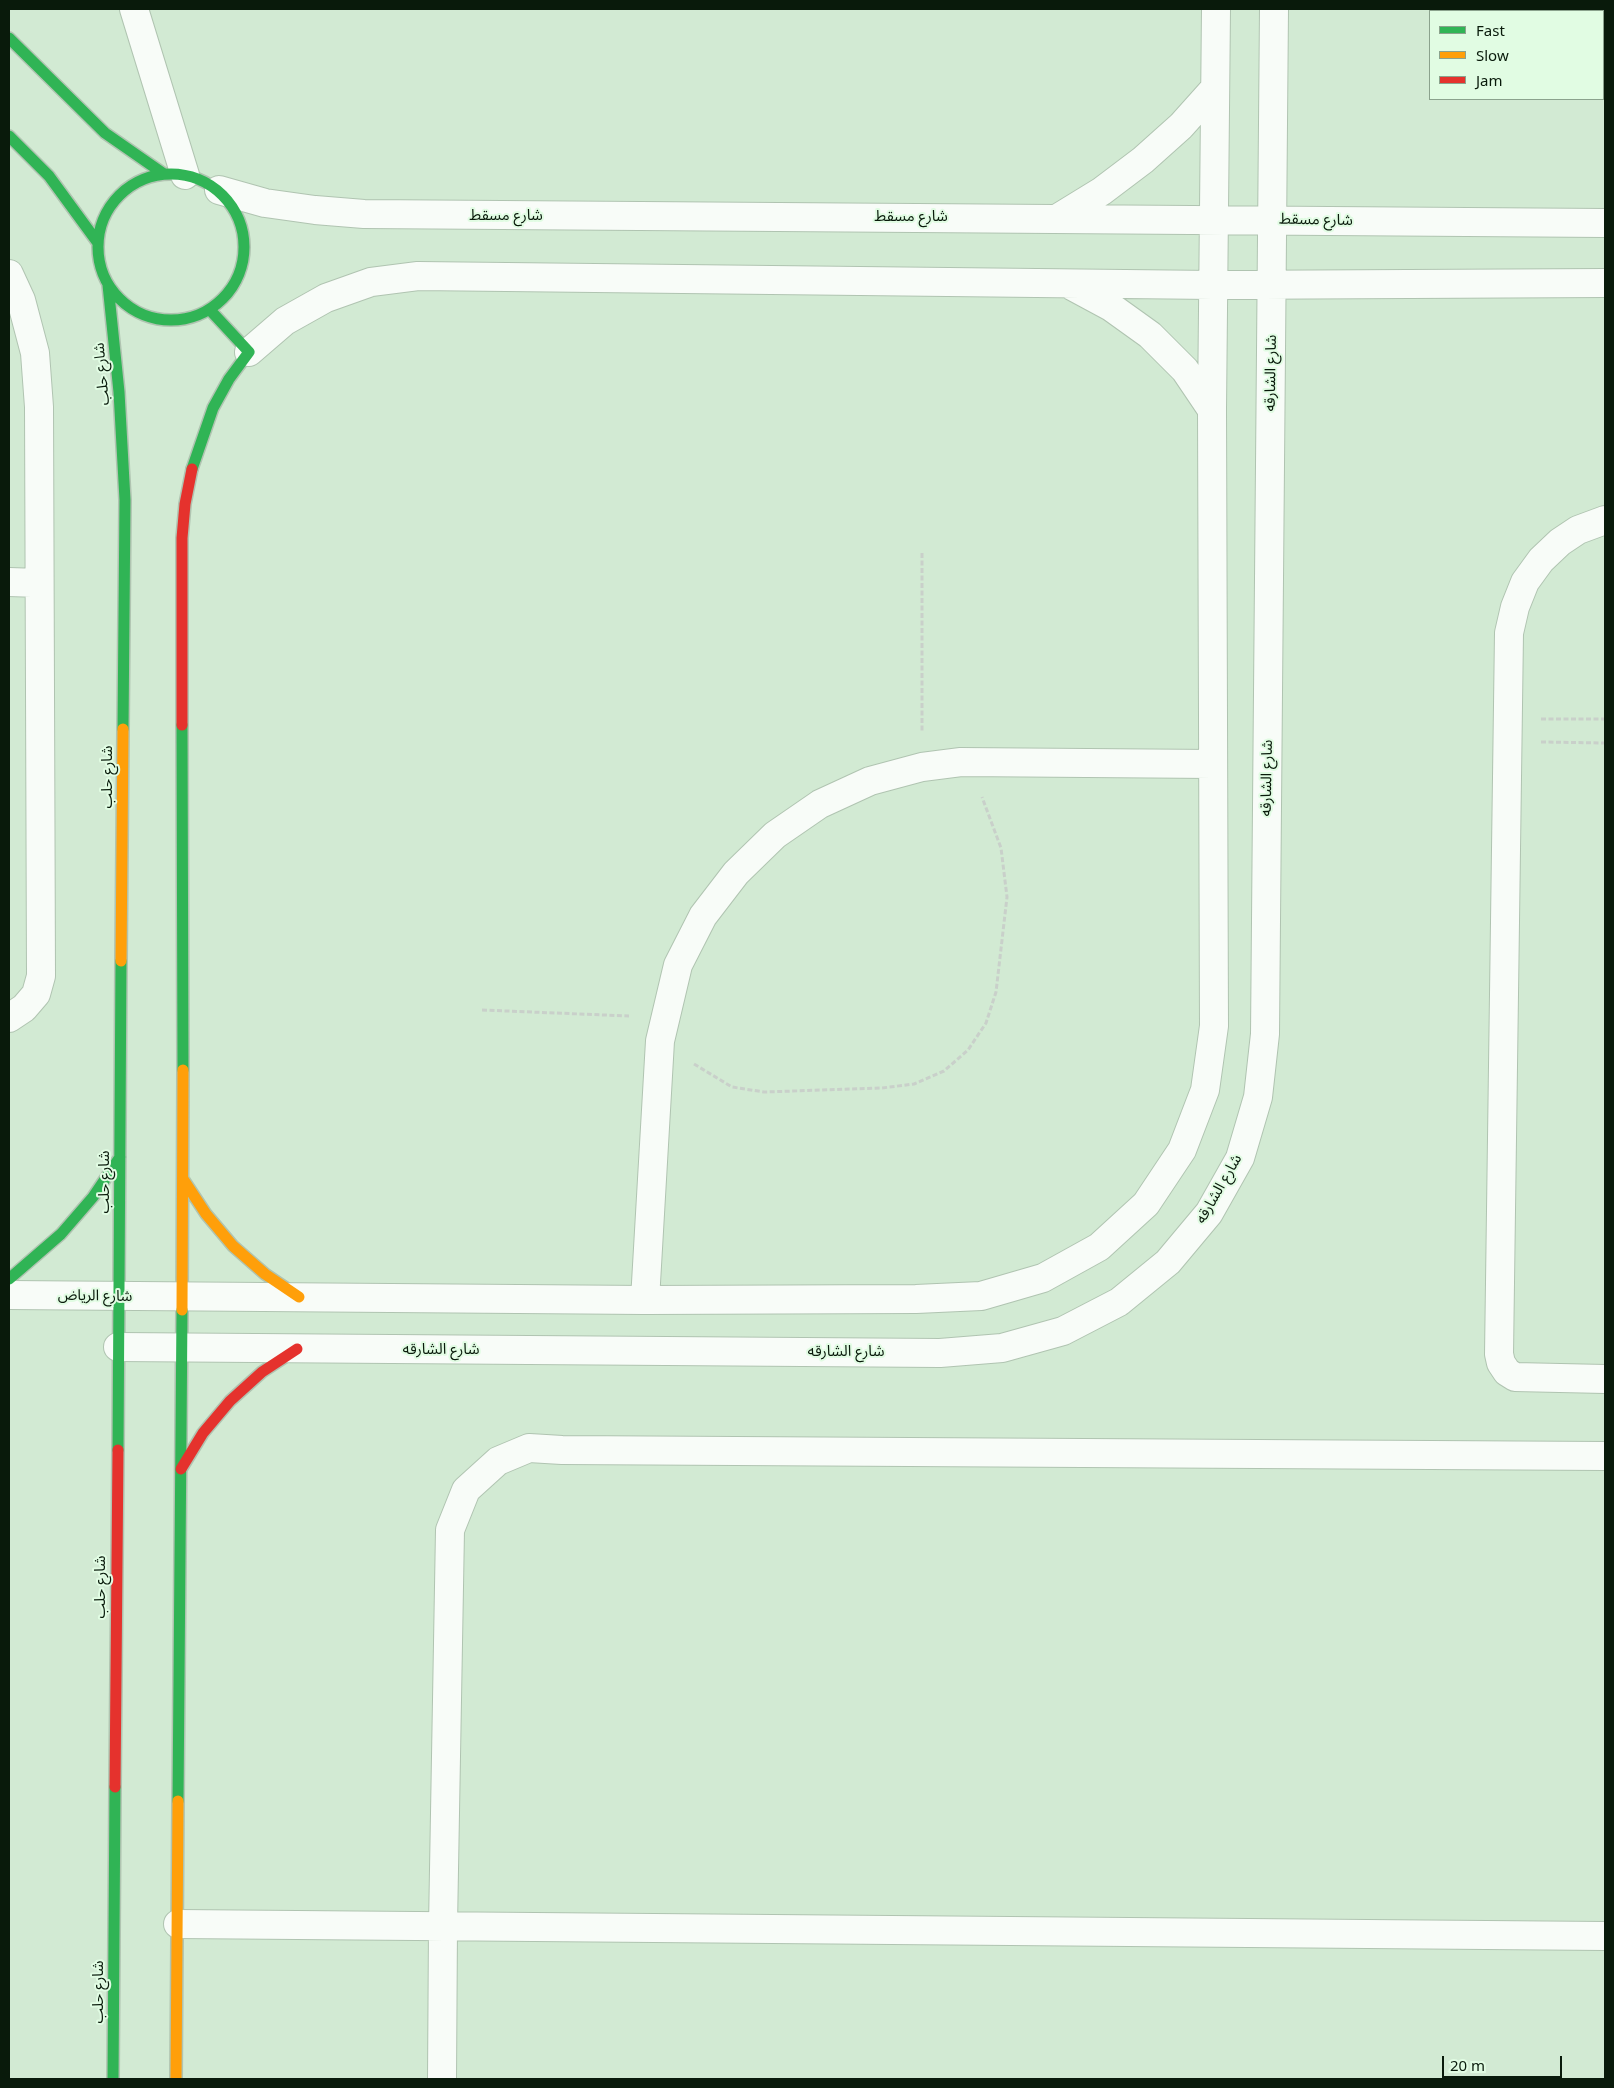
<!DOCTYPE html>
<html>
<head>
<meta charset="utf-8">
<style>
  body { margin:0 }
  #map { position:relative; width:1614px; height:2088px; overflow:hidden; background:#d2ead3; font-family:"Noto Sans",sans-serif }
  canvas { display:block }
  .frame { position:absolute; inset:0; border:10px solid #091a0b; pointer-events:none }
  .legend { position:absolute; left:1429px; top:10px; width:175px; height:90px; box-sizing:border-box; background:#e1fce3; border:1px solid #8ba28d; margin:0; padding:6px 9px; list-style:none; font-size:15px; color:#091a0b }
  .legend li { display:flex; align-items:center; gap:10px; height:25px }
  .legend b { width:25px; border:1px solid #8ba28d }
  .scale { position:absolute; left:1442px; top:2056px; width:120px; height:22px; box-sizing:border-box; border:2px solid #091a0b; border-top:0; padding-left:6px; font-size:15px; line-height:18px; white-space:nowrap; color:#091a0b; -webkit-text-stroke:4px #e1fce3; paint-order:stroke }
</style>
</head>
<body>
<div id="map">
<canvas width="1614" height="2088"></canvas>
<div class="frame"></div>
<ul class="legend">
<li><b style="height:6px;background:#30b455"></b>Fast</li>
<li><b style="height:6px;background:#ff9f0a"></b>Slow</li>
<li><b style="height:6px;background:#e5322d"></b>Jam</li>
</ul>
<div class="scale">20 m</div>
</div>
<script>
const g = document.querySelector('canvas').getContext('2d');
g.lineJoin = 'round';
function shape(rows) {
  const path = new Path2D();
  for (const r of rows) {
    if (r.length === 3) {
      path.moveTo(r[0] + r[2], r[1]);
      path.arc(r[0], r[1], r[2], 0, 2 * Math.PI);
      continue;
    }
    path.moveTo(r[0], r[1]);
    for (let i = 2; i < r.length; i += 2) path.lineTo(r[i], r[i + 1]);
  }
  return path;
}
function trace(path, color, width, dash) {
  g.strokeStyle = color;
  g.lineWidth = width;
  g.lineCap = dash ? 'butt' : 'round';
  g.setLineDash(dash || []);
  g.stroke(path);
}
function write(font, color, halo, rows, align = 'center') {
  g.font = font + ' "Noto Sans","Noto Sans Arabic",sans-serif';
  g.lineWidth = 4;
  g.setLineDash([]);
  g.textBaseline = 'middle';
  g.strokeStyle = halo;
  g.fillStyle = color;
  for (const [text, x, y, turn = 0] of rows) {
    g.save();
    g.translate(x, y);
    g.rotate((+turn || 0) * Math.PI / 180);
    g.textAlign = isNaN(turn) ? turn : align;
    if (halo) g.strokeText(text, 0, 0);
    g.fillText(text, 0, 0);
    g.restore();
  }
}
const path = shape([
  [922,553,922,732],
  [1541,719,1605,719],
  [1541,742,1605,743],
  [482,1010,629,1016],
  [694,1064,732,1087,764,1092,882,1088,914,1084,944,1071,968,1050,986,1023,996,992,1007,897,1001,848,982,797]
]);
const street = shape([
  [134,9,185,175],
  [219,190,265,203,315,210,364,214,1605,223],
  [1058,218,1102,191,1143,160,1181,126,1215,88],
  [9,274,21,300,35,353,39,407,41,976,36,994,24,1008,9,1018],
  [1072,286,1111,307,1150,335,1185,370,1212,410],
  [249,352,285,321,326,298,371,282,418,276,1213,285,1605,283],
  [1605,520,1578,530,1560,542,1541,560,1525,582,1515,607,1509,633,1499,1354,1501,1363,1507,1372,1515,1377,1605,1379],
  [9,582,39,583],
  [9,1295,645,1300,916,1299,981,1296,1043,1278,1099,1247,1146,1204,1182,1150,1205,1090,1214,1026,1212,410,1216,9],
  [645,1300,660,1041,678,965,703,916,736,873,775,835,820,804,870,781,922,767,961,762,1213,764],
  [118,1347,940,1353,1002,1348,1063,1331,1119,1302,1168,1262,1209,1213,1240,1158,1258,1097,1265,1034,1274,9],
  [178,1924,1605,1936],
  [442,2079,443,1926,450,1530,466,1490,498,1461,529,1448,562,1450,1605,1456]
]);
const fast = shape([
  [9,38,105,133,164,174],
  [9,136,49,176,98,243],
  [171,247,73],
  [108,285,119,392,125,500,123,729],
  [192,469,213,408,229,379,249,352,210,310],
  [182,725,183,1070],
  [9,1279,61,1234,93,1197,120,1157],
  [118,1450,121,961],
  [178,1801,182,1310],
  [113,2079,115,1787]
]);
const slow = shape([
  [121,961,123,729],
  [183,1179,206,1214,233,1246,265,1274,299,1297],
  [182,1310,183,1070],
  [176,2079,178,1801]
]);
const jam = shape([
  [182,725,182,538,185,504,192,469],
  [181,1469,203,1433,230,1401,262,1372,297,1349],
  [115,1787,118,1450]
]);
const streetNames = [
  ["شارع مسقط",506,216],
  ["شارع مسقط",911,217],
  ["شارع مسقط",1316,220,1],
  ["شارع الشارقه",1271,373,-89],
  ["شارع حلب",102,374,-95],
  ["شارع حلب",108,777,-90],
  ["شارع الشارقه",1267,778,-89],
  ["شارع حلب",105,1182,-90],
  ["شارع الشارقه",1219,1189,-60],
  ["شارع الرياض",95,1296,1],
  ["شارع الشارقه",441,1350],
  ["شارع الشارقه",846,1352],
  ["شارع حلب",101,1587,-90],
  ["شارع حلب",99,1992,-90]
];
trace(street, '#b0c4b1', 30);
trace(fast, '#b0c4b1', 14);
trace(slow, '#b0c4b1', 14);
trace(jam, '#b0c4b1', 14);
trace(path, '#c9d0ca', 3, [5, 2.5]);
trace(street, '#f8fcf8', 28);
trace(fast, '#30b455', 11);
trace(slow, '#ff9f0a', 11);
trace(jam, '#e5322d', 11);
write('15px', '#091a0b', '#e1fce3', streetNames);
</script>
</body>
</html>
